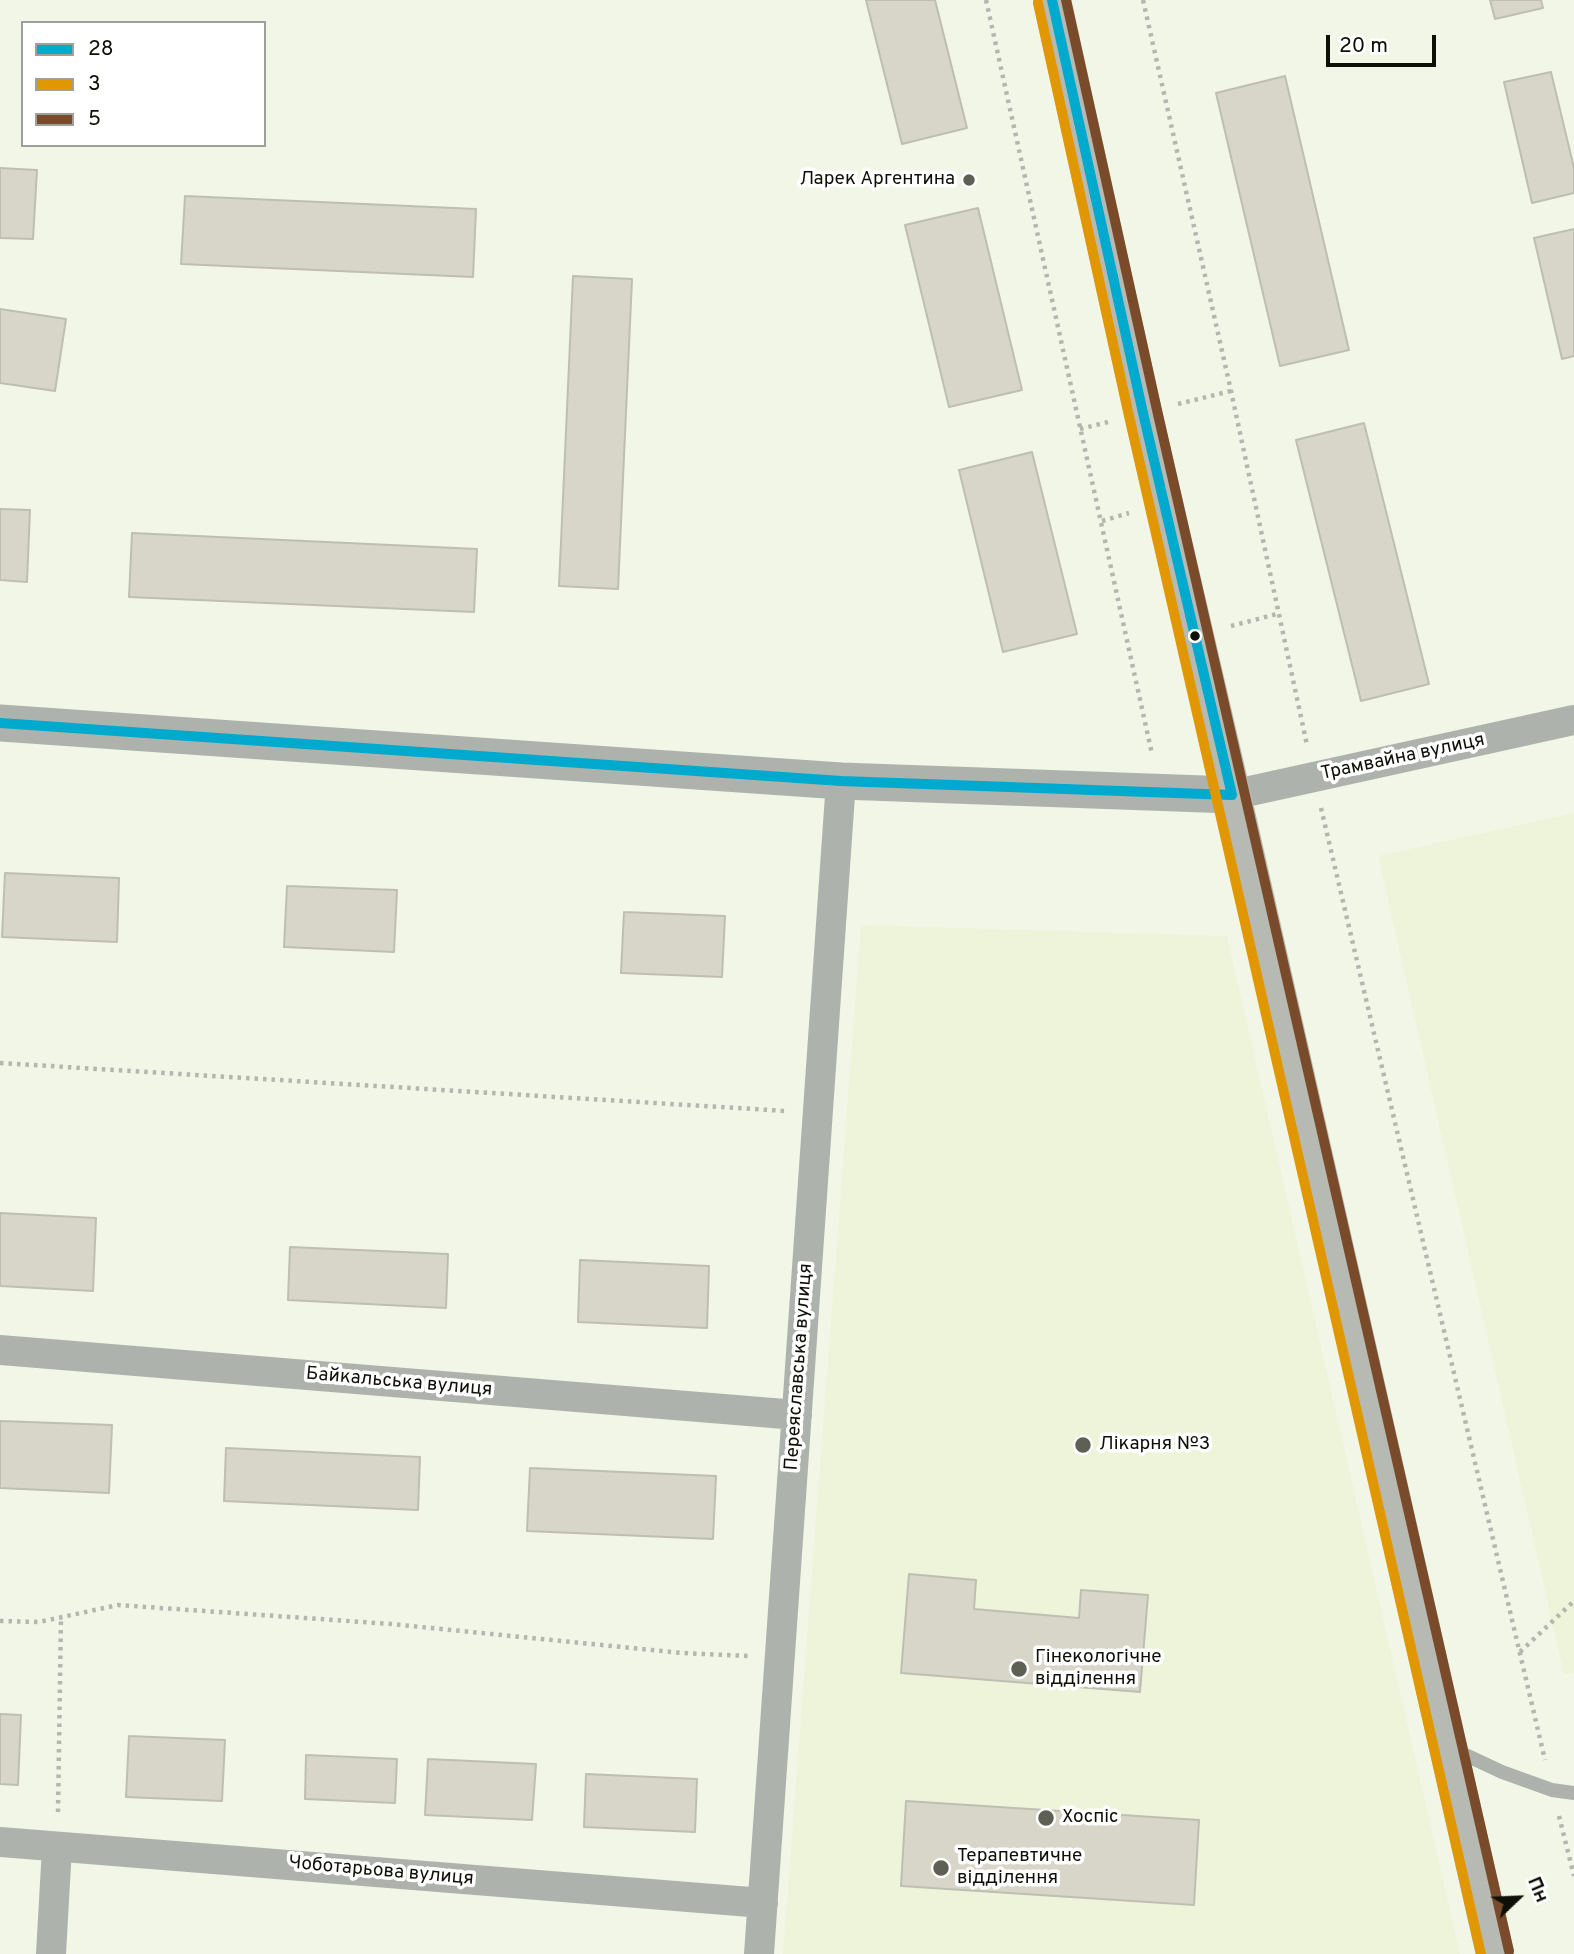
<!DOCTYPE html>
<html>
<head>
<meta charset="utf-8">
<style>
  body { margin:0 }
  #map { position:relative; width:1574px; height:1954px; overflow:hidden; background:#f2f6e6; font-family:Overpass,sans-serif }
  canvas { display:block }
  .legend { position:absolute; left:21px; top:21px; width:245px; height:126px; box-sizing:border-box; background:#fff; border:2px solid #9f9f9c; margin:0; padding:9px 12px; list-style:none; font-size:21px; color:#0e1007 }
  .legend li { display:flex; align-items:center; gap:14px; height:35px }
  .legend b { width:35px; border:2px solid #9f9f9c }
  .north { position:absolute; left:1483px; top:1863px; width:70px; height:70px; -webkit-text-stroke:5px #fff; paint-order:stroke; rotate:67deg; font-size:19px; font-weight:700; line-height:28px; text-align:center; color:#0e1007 }
  .north::after { content:''; display:block; margin:auto; width:24px; height:32px; background:#0e1007; clip-path:polygon(50% 0,100% 100%,50% 72%,0 100%) }
  .scale { position:absolute; left:1326px; top:35px; width:110px; height:32px; box-sizing:border-box; border:4px solid #0e1007; border-top:0; padding-left:9px; font-size:21px; line-height:24px; white-space:nowrap; color:#0e1007; -webkit-text-stroke:5px #fff; paint-order:stroke }
</style>
</head>
<body>
<div id="map">
<canvas width="1574" height="1954"></canvas>
<ul class="legend">
<li><b style="height:9px;background:#00a9ce"></b>28</li>
<li><b style="height:9px;background:#e09701"></b>3</li>
<li><b style="height:9px;background:#7a4b2a"></b>5</li>
</ul>
<div class="north">Пн</div>
<div class="scale">20 m</div>
</div>
<script>
const g = document.querySelector('canvas').getContext('2d');
g.lineJoin = 'round';
function fill(path, color) {
  g.fillStyle = color;
  g.fill(path, 'evenodd');
}
function shape(rows) {
  const path = new Path2D();
  for (const r of rows) {
    path.moveTo(r[0], r[1]);
    for (let i = 2; i < r.length; i += 2) path.lineTo(r[i], r[i + 1]);
  }
  return path;
}
function trace(path, color, width, dash) {
  g.strokeStyle = color;
  g.lineWidth = width;
  g.lineCap = dash ? 'butt' : 'round';
  g.setLineDash(dash || []);
  g.stroke(path);
}
function write(font, color, halo, rows, align = 'center') {
  g.font = font + ' Overpass,sans-serif';
  g.lineWidth = 7;
  g.setLineDash([]);
  g.textBaseline = 'middle';
  g.strokeStyle = halo;
  g.fillStyle = color;
  for (const [text, x, y, turn = 0] of rows) {
    g.save();
    g.translate(x, y);
    g.rotate((+turn || 0) * Math.PI / 180);
    g.textAlign = isNaN(turn) ? turn : align;
    if (halo) g.strokeText(text, 0, 0);
    g.fillText(text, 0, 0);
    g.restore();
  }
}
const built = shape([
  [1574,813,1574,1673,1564,1674,1378,856],
  [861,925,1227,936,1460,1954,783,1954]
]);
const building = shape([
  [866,0,935,0,967,128,902,144,866,0],
  [1490,0,1541,0,1543,8,1495,19,1490,0],
  [1551,72,1574,168,1574,193,1532,203,1504,82,1551,72],
  [1285,76,1349,350,1280,366,1216,93,1285,76],
  [0,168,37,170,33,239,0,238,0,168],
  [185,196,476,209,473,277,181,264,185,196],
  [978,208,1022,390,949,407,905,225,978,208],
  [1574,229,1574,356,1562,359,1534,238,1574,229],
  [573,276,632,279,618,589,559,586,573,276],
  [0,309,66,319,55,391,0,383,0,309],
  [1364,423,1429,684,1361,701,1296,440,1364,423],
  [1032,452,1077,634,1003,652,959,470,1032,452],
  [0,509,30,510,27,582,0,580,0,509],
  [132,533,477,549,474,612,129,597,132,533],
  [5,873,119,878,117,942,2,937,5,873],
  [287,886,397,890,394,952,284,947,287,886],
  [624,912,725,916,722,977,621,973,624,912],
  [0,1213,96,1218,93,1291,0,1286,0,1213],
  [290,1247,448,1254,446,1308,288,1300,290,1247],
  [580,1260,709,1266,707,1328,578,1322,580,1260],
  [0,1421,112,1425,109,1493,0,1488,0,1421],
  [226,1448,420,1457,418,1510,224,1501,226,1448],
  [530,1468,716,1476,713,1539,527,1531,530,1468],
  [909,1574,976,1580,974,1609,1079,1618,1081,1590,1148,1595,1140,1692,901,1673,909,1574],
  [0,1714,21,1715,18,1785,0,1784,0,1714],
  [129,1736,225,1740,222,1801,126,1797,129,1736],
  [306,1755,397,1759,395,1803,305,1799,306,1755],
  [428,1759,536,1764,532,1820,425,1815,428,1759],
  [586,1774,697,1779,695,1832,584,1827,586,1774],
  [906,1801,1199,1820,1194,1905,901,1886,906,1801]
]);
const path = shape([
  [986,0,1152,754],
  [1143,0,1231,391,1307,745],
  [1178,404,1231,391],
  [1080,429,1108,422],
  [1102,521,1129,513],
  [1231,626,1277,614],
  [1321,808,1545,1760],
  [0,1063,786,1111],
  [0,1621,39,1622,118,1605,391,1624,682,1653,748,1656],
  [1520,1652,1574,1601],
  [58,1812,61,1617],
  [1559,1816,1574,1876]
]);
const service = shape([
  [1455,1750,1502,1772,1552,1790,1574,1793]
]);
const minor = shape([
  [1232,795,1574,720],
  [0,1350,797,1415],
  [0,1842,763,1903],
  [51,1954,57,1847],
  [759,1954,841,781]
]);
const tertiary = shape([
  [0,723,841,781,1232,795]
]);
const secondary = shape([
  [1052,0,1143,413,1232,795,1495,1954]
]);
const bus1 = shape([
  [1052,0,1143,413,1232,795],
  [0,723,841,781,1232,795]
]);
const bus2 = shape([
  [1038,3,1129,416,1481,1954]
]);
const bus3 = shape([
  [1066,0,1157,410,1509,1951]
]);
const markers = [
  [969,180,7,"#5e6055"],
  [1195,636,6,"#0e1007"],
  [1083,1445,9,"#5e6055"],
  [1019,1669,9,"#5e6055"],
  [1046,1818,9,"#5e6055"],
  [941,1868,9,"#5e6055"]
];
const poiNames = [
  ["Ларек Аргентина",955,180,"right"],
  ["Лікарня №3",1099,1445],
  ["Гінекологічне",1035,1658],
  ["відділення",1035,1680],
  ["Хоспіс",1062,1818],
  ["Терапевтичне",957,1857],
  ["відділення",957,1879]
];
const streetNames = [
  ["Трамвайна вулиця",1403,758,-12],
  ["Переяславська вулиця",800,1367,-86],
  ["Байкальська вулиця",399,1383,5],
  ["Чоботарьова вулиця",381,1872,5]
];
fill(built, '#eef4d9');
fill(building, '#d7d6c8');
trace(building, '#bebeb2', 2);
trace(path, '#b4b6af', 4.5, [3.5, 5]);
trace(service, '#aeb2ad', 14);
trace(minor, '#aeb2ad', 30);
trace(tertiary, '#aeb2ad', 37);
trace(secondary, '#b6bab3', 38);
trace(bus1, '#00a9ce', 10);
trace(bus2, '#e09701', 10);
trace(bus3, '#7a4b2a', 10);
for (const [x, y, r, color] of markers) {
  const dot = new Path2D();
  dot.arc(x, y, r, 0, 2 * Math.PI);
  g.fillStyle = color;
  g.fill(dot);
  trace(dot, '#fff', 2.5);
}
write('19px', '#0e1007', '#fff', poiNames, 'left');
write('19px', '#0e1007', '#fff', streetNames);
</script>
</body>
</html>
